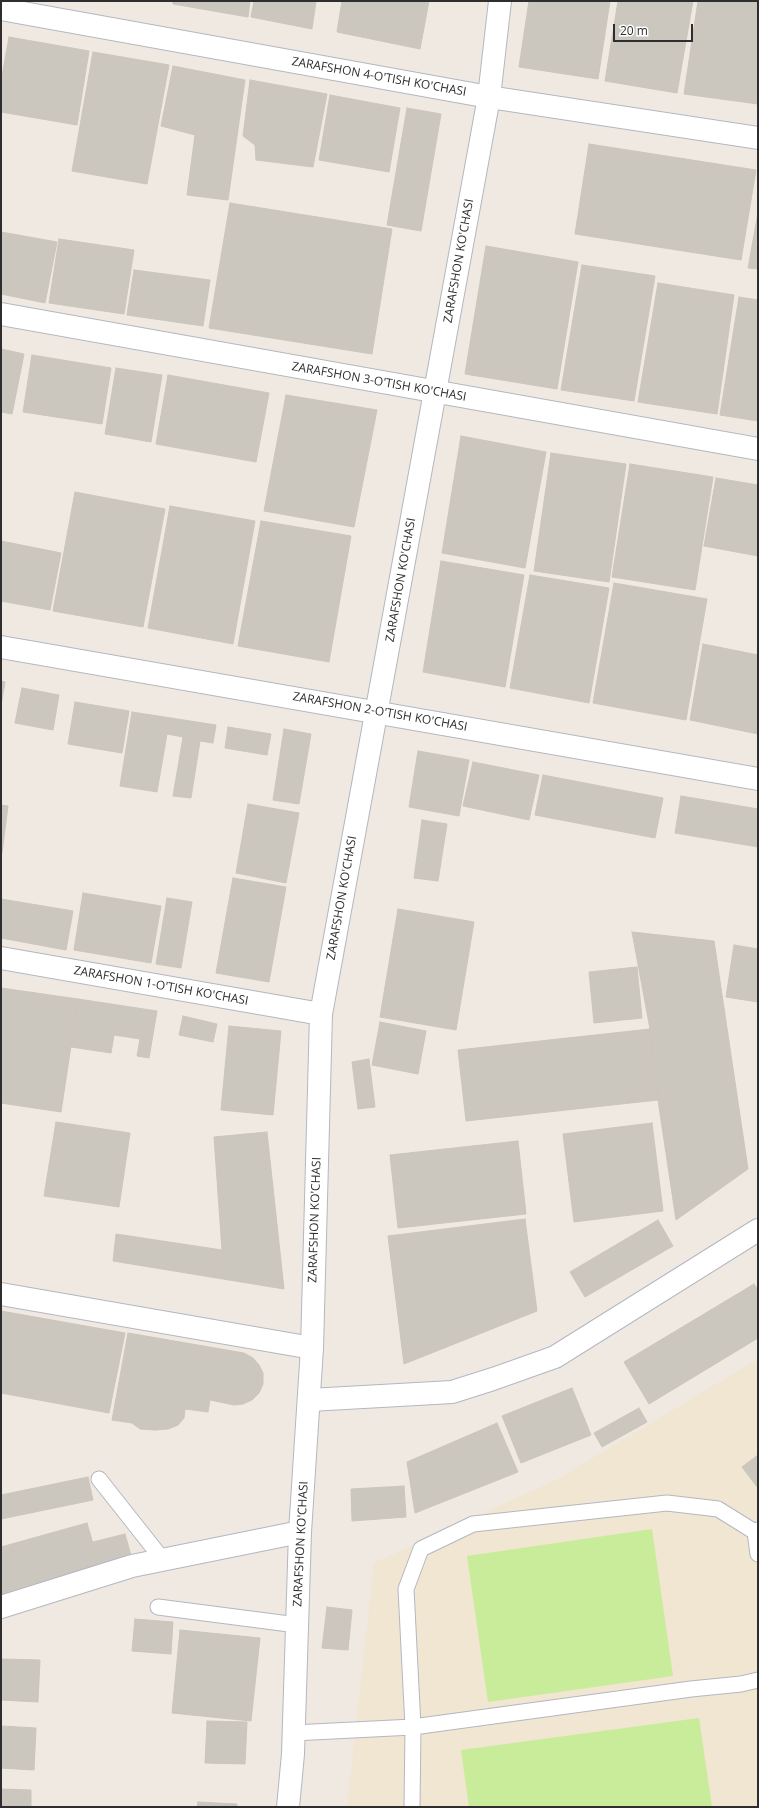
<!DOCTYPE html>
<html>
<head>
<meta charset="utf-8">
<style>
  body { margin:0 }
  #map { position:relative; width:759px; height:1808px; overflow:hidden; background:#efe9e1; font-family:"Open Sans",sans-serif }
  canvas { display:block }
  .frame { position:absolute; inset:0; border:2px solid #2e2e2e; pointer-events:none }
  .scale { position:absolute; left:613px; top:24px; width:80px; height:18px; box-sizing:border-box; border:2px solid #2e2e2e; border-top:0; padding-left:5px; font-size:12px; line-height:14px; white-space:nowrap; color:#2e2e2e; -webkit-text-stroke:3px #fff; paint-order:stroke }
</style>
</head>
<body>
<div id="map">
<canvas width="759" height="1808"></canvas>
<div class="frame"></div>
<div class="scale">20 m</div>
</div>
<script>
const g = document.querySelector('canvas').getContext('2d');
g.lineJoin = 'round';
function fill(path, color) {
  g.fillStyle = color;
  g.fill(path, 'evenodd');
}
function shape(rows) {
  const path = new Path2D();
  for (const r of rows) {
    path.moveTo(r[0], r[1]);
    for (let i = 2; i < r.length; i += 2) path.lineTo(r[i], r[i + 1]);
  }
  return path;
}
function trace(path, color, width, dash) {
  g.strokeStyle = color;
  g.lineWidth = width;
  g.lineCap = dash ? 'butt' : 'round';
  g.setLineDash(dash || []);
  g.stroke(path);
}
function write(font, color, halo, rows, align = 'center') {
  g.font = font + ' "Open Sans",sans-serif';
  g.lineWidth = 4;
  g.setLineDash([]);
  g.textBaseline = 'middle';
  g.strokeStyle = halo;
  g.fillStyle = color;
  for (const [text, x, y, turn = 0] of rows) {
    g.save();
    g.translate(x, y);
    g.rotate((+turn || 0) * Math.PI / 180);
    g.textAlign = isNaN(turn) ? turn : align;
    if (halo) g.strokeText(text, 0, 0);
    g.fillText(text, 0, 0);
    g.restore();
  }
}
const education = shape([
  [758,1359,758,1807,347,1807,374,1563,556,1480]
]);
const pitch = shape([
  [652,1529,673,1676,488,1702,467,1556],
  [699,1718,712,1807,469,1807,461,1750]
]);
const building = shape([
  [173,1,250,1,248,17,173,4,173,1],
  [254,1,316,1,312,29,251,17,254,1],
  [342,1,429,1,420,49,337,32,342,1],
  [529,1,610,1,598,79,519,67,529,1],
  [618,1,693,1,677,93,605,81,618,1],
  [698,1,758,1,758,104,684,94,698,1],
  [9,37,89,51,77,125,1,112,1,82,9,37],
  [93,52,169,65,147,184,72,171,93,52],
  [173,66,245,80,228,200,187,195,195,135,161,126,173,66],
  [250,80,327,94,313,167,256,160,255,145,243,136,250,80],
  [330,95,400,108,389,172,319,160,330,95],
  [407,108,441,114,421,231,387,225,407,108],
  [589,144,756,170,741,260,575,234,589,144],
  [230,203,392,229,372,354,209,328,230,203],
  [758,213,758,269,748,268,758,213],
  [1,232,57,242,45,303,1,294,1,232],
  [59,239,134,250,124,314,49,303,59,239],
  [486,246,578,262,557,389,465,374,486,246],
  [582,265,655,276,634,401,561,390,582,265],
  [134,270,210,280,203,326,127,315,134,270],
  [658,283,734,295,717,414,638,402,658,283],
  [739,297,758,300,758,421,720,415,739,297],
  [1,349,24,354,12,414,1,412,1,349],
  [32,355,111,368,102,424,23,412,32,355],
  [116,368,162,375,151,442,105,434,116,368],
  [168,375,269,393,256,462,156,444,168,375],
  [286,395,377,410,354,527,264,511,286,395],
  [461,436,546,452,525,568,442,553,461,436],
  [551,453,626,464,609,582,534,571,551,453],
  [630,464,713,477,695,590,612,577,630,464],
  [716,478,758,485,758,556,704,546,716,478],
  [75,492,165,509,143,627,53,611,75,492],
  [170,506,255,521,233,644,148,628,170,506],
  [261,521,351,536,329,662,238,646,261,521],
  [1,541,61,553,50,610,1,601,1,541],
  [441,561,524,575,505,687,423,672,441,561],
  [530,575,609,588,589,703,510,688,530,575],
  [614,583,707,599,686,720,593,703,614,583],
  [703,644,758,655,758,734,690,720,703,644],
  [1,681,5,682,1,705,1,681],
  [22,688,59,695,53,730,15,723,22,688],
  [75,702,129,711,122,753,68,744,75,702],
  [132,712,216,725,213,743,200,741,191,798,173,796,183,737,167,734,157,792,120,786,132,712],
  [228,727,271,734,267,755,225,748,228,727],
  [284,729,311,734,299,804,273,800,284,729],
  [418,751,469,760,459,816,409,807,418,751],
  [473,762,539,775,529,820,463,806,473,762],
  [543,775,663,798,655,838,535,815,543,775],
  [681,796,758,809,758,847,675,833,681,796],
  [248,804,299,813,286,883,236,873,248,804],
  [1,805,8,806,2,853,1,853,1,805],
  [422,820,447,824,438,881,414,878,422,820],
  [233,878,286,887,269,982,216,973,233,878],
  [83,893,161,906,151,963,74,950,83,893],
  [167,898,192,902,181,968,156,964,167,898],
  [1,899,73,911,66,950,1,938,1,899],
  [398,909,474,922,456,1030,380,1017,398,909],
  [632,932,714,941,748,1169,676,1220,658,1100,650,1029,632,932],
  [734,945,758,949,758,1002,726,997,734,945],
  [637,967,642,1018,594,1023,589,972,637,967],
  [1,988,78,999,61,1112,1,1103,1,988],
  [78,999,157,1011,149,1058,137,1056,140,1039,114,1035,111,1053,71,1047,78,999],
  [183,1016,217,1024,213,1042,179,1035,183,1016],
  [380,1022,426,1031,418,1074,372,1065,380,1022],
  [229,1026,281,1031,273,1115,221,1110,229,1026],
  [650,1029,658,1100,466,1121,458,1050,650,1029],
  [369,1059,375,1107,358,1109,352,1062,369,1059],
  [56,1122,130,1133,119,1207,44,1196,56,1122],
  [652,1123,663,1211,574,1222,563,1134,652,1123],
  [267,1132,284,1289,113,1261,116,1234,222,1250,214,1137,267,1132],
  [518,1141,526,1214,398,1228,390,1155,518,1141],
  [525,1219,537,1311,404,1364,388,1236,525,1219],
  [658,1220,673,1246,585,1297,570,1272,658,1220],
  [754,1284,758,1290,758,1338,649,1404,624,1362,754,1284],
  [1,1311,125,1333,109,1413,1,1393,1,1311],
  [128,1333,244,1353,253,1358,259,1365,263,1373,263,1384,259,1393,252,1400,243,1404,234,1405,210,1400,208,1412,185,1409,184,1418,178,1425,168,1429,155,1430,140,1429,132,1423,112,1420,128,1333],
  [572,1388,591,1435,521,1463,502,1416,572,1388],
  [639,1408,647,1422,602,1447,594,1433,639,1408],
  [497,1423,518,1472,415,1513,407,1462,497,1423],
  [758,1455,758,1488,742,1467,758,1455],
  [88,1477,93,1500,1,1519,1,1495,88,1477],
  [404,1486,406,1517,352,1521,351,1489,404,1486],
  [87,1523,100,1568,1,1595,1,1547,87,1523],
  [125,1534,132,1559,100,1568,93,1542,125,1534],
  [327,1607,352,1610,348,1650,322,1648,327,1607],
  [135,1619,173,1622,171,1654,132,1651,135,1619],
  [180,1630,260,1638,251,1721,172,1713,180,1630],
  [1,1659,40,1660,38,1702,1,1700,1,1659],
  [207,1721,247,1722,245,1764,205,1763,207,1721],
  [1,1726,36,1728,34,1770,1,1768,1,1726],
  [1,1789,31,1790,31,1807,1,1807,1,1789],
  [198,1802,237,1804,237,1807,197,1807,198,1802]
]);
const lane = shape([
  [99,1479,163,1560],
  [758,1530,755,1532,758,1554],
  [158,1607,297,1625],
  [293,1733,413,1727,691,1689,741,1684,758,1680],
  [412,1807,413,1727,406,1589,421,1549,473,1524,667,1503,718,1509,755,1532]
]);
const street = shape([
  [1,9,489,97,758,138],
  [1,314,758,449],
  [1,647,758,779],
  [1,958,321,1014],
  [1,1294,312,1348],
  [310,1400,452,1392,493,1379,555,1357,758,1230],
  [1,1607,132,1566,300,1532]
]);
const secondary = shape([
  [288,1807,293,1754,300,1532,312,1348,321,1014,489,97,500,1]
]);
const streetNames = [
  ["ZARAFSHON 4-O'TISH KO'CHASI",379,77,10],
  ["ZARAFSHON KO'CHASI",459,261,-80],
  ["ZARAFSHON 3-O'TISH KO'CHASI",379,382,10],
  ["ZARAFSHON KO'CHASI",401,580,-80],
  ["ZARAFSHON 2-O'TISH KO'CHASI",380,712,10],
  ["ZARAFSHON KO'CHASI",342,898,-80],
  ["ZARAFSHON 1-O'TISH KO'CHASI",161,986,10],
  ["ZARAFSHON KO'CHASI",315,1220,-88],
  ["ZARAFSHON KO'CHASI",301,1544,-87]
];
fill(education, '#f0e6d1');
fill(pitch, '#c9ec9a');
fill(building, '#cbc7bf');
trace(building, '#cbc5ba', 1);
trace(lane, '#b4b7c1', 17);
trace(street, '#b4b7c1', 24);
trace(secondary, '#b4b7c1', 24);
trace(lane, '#fff', 15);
trace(street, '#fff', 22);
trace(secondary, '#fff', 22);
write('12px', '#2e2e2e', '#fff', streetNames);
</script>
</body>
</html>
